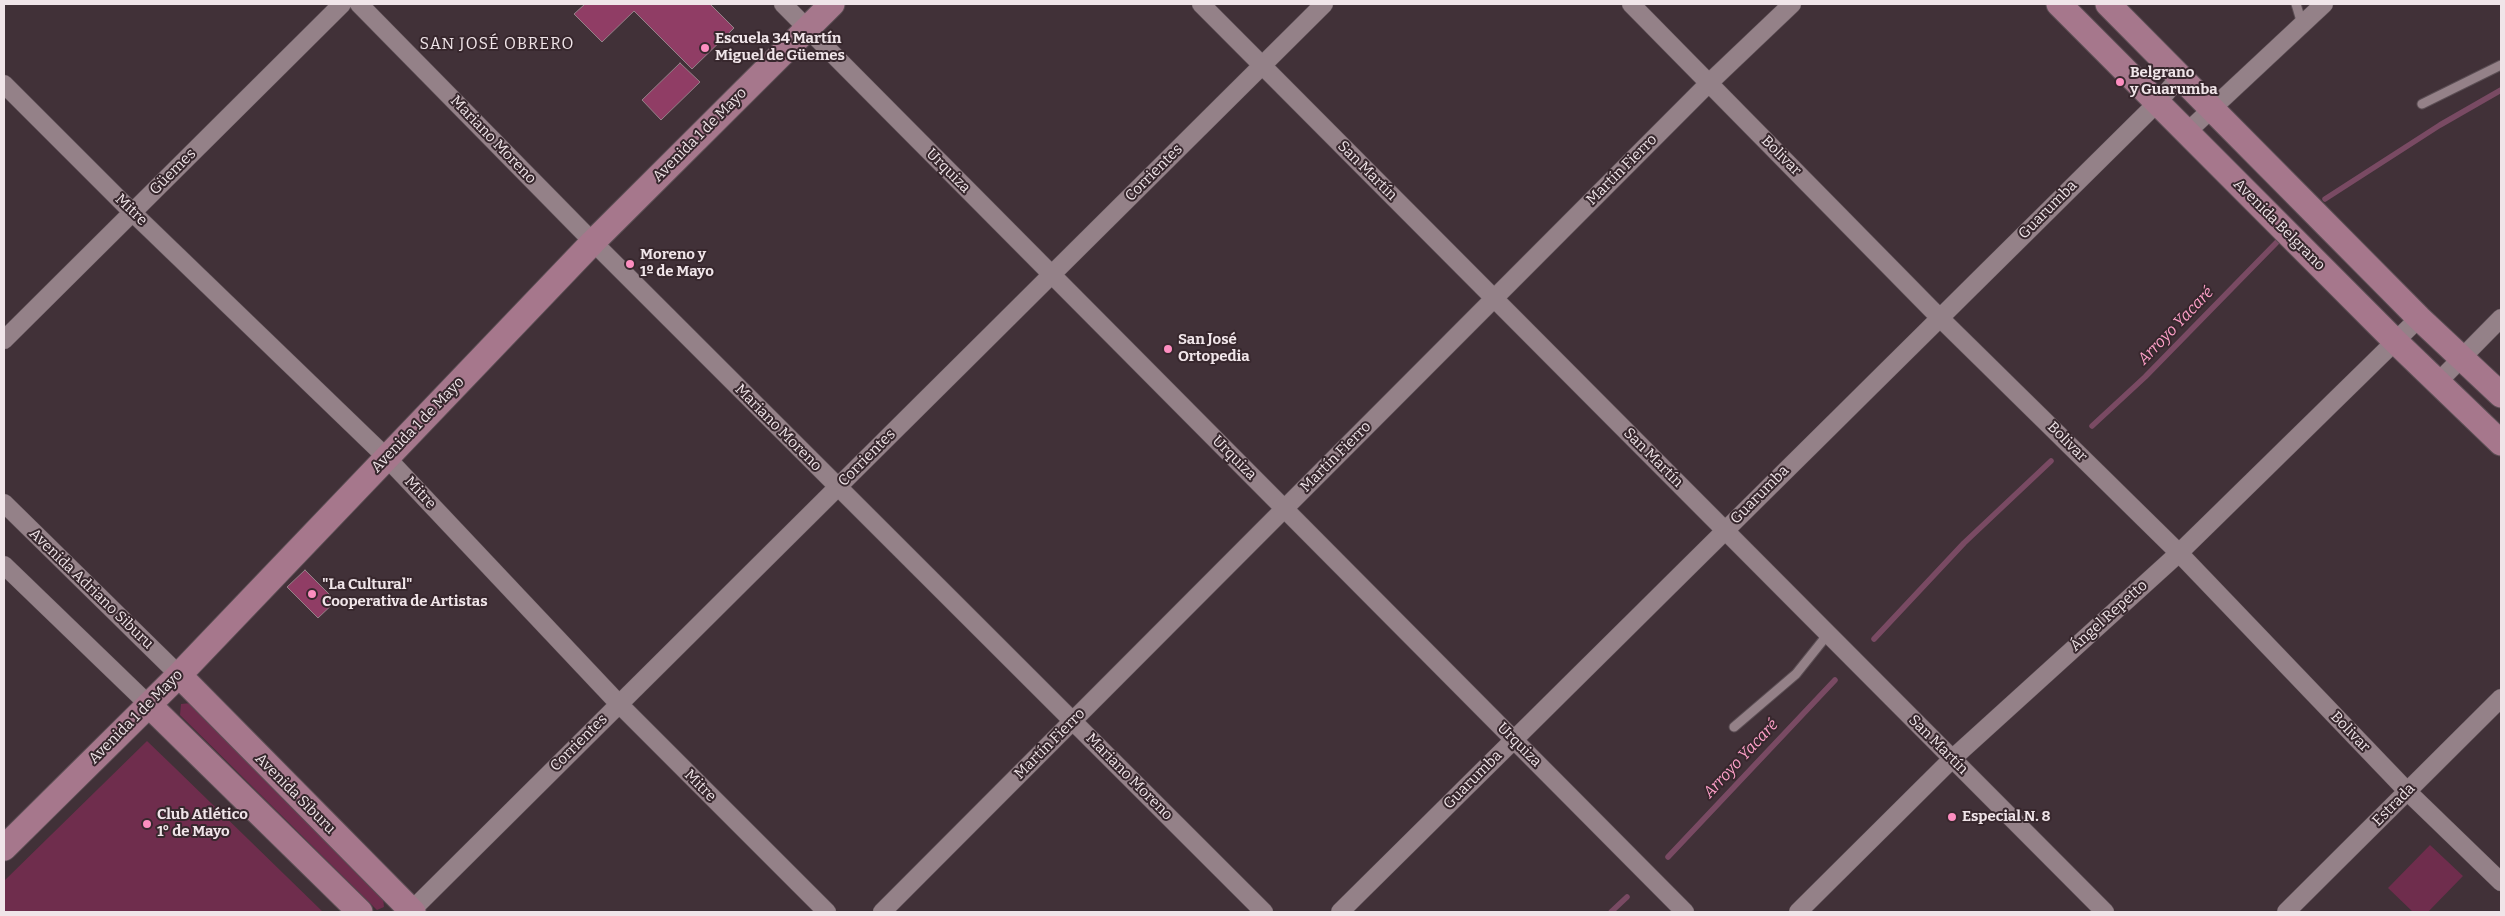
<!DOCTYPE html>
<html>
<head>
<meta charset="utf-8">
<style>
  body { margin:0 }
  #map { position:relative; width:2505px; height:916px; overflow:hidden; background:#413138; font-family:Bitter,serif }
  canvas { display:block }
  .frame { position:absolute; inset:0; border:5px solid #f0e5e9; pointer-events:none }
</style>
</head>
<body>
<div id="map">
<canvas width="2505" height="916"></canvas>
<div class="frame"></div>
</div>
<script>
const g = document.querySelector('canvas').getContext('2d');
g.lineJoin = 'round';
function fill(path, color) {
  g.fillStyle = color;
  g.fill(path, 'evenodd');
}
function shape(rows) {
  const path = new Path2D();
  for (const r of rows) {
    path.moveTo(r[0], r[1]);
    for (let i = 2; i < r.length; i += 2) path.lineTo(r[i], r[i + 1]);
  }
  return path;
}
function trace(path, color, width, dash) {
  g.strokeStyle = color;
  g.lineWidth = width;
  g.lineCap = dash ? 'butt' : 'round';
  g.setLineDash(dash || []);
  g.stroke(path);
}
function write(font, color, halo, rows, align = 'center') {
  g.font = font + ' Bitter,serif';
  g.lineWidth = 4;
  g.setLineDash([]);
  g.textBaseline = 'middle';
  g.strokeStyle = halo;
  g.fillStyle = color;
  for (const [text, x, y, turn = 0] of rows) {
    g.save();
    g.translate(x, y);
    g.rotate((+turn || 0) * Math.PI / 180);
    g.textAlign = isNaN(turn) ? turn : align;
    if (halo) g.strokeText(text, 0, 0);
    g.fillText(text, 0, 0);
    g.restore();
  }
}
const green = shape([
  [191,703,383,898,384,907,377,910,180,715,181,704],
  [147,741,173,766,323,912,4,912,4,881],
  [2430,845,2463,876,2428,912,2413,912,2388,888]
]);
const stream = shape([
  [2325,199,2440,125,2501,90],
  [2092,426,2145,377,2277,242],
  [1874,639,1964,543,2051,461],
  [1668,857,1835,680],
  [1611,912,1627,897]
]);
const building = shape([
  [585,4,710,4,734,28,692,69,634,11,602,42,574,14,585,4],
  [680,63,700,82,661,120,642,100,680,63],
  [305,570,336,601,318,618,287,587,305,570]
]);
const service = shape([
  [2296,4,2302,24],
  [2422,104,2501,65],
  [1734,727,1796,674,1828,634]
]);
const minor = shape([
  [359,4,593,242,1264,912],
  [783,4,1685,912],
  [1201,4,2105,912],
  [1631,4,1939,317,2179,553,2408,792,2501,882],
  [4,84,132,212,387,458,619,704,827,912],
  [2187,132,2324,4],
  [4,340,342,4],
  [2439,381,2501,318],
  [4,503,179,675],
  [4,565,149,705],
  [410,912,1324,4],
  [882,912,1709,83,1792,4],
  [1340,912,2157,103,2180,77],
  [1798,912,1952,759,2179,553,2419,318],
  [2286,912,2501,698]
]);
const secondary = shape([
  [2059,4,2395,341,2501,443],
  [2108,4,2419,318,2501,395],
  [179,675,413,912],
  [149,705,360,912],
  [4,848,179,675,593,242,832,4]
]);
const markers = [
  [705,48,5,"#fd8ec0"],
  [2120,82,5,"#fd8ec0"],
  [630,264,5,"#fd8ec0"],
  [1168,349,5,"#fd8ec0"],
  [312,594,5,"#fd8ec0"],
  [1952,817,5,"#fd8ec0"],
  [147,824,5,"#fd8ec0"]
];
const poiNames = [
  ["Escuela 34 Martín",715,39],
  ["Miguel de Güemes",715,56],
  ["Belgrano",2130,73],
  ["y Guarumba",2130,90],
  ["Moreno y",640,255],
  ["1º de Mayo",640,272],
  ["San José",1178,340],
  ["Ortopedia",1178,357],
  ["\"La Cultural\"",322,585],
  ["Cooperativa de Artistas",322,602],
  ["Club Atlético",157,815],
  ["1° de Mayo",157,832],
  ["Especial N. 8",1962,817]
];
const streetNames = [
  ["Avenida 1 de Mayo",700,135,-45],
  ["Mariano Moreno",493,140,46],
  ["Bolivar",1781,156,45],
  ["Martín Fierro",1622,170,-45],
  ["Urquiza",948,171,45],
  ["San Martín",1367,171,45],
  ["Güemes",173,172,-45],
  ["Corrientes",1154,173,-45],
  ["Mitre",131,210,44],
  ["Guarumba",2048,210,-45],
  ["Avenida Belgrano",2279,225,45],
  ["Avenida 1 de Mayo",418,425,-46],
  ["Mariano Moreno",778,428,45],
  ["Bolivar",2067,442,45],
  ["Martín Fierro",1336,457,-45],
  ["Corrientes",867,458,-45],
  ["Urquiza",1234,458,45],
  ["San Martín",1653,458,45],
  ["Mitre",420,493,47],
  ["Guarumba",1760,495,-45],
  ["Avenida Adriano Siburu",91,589,44],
  ["Ángel Repetto",2109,616,-42],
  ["Avenida 1 de Mayo",136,717,-45],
  ["Bolivar",2350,732,46],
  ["Corrientes",579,743,-45],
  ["Martín Fierro",1050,744,-45],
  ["Urquiza",1519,745,45],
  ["San Martín",1938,745,45],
  ["Mariano Moreno",1129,777,45],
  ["Guarumba",1473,780,-45],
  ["Mitre",700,786,45],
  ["Avenida Siburu",295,794,45],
  ["Estrada",2394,805,-45]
];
const neighbourhoodNames = [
  ["SAN JOSÉ OBRERO",497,45]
];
const waterNames = [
  ["Arroyo Yacaré",2176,326,-46],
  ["Arroyo Yacaré",1741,759,-47]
];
fill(green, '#6f2d4d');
trace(stream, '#794a63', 5.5);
fill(building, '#903d65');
trace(building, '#948188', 1);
trace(service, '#5b4e54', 11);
trace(minor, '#5b4e54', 19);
trace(secondary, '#5b4e54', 27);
trace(service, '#948188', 9);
trace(minor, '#948188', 18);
trace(secondary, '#a6778c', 25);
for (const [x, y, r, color] of markers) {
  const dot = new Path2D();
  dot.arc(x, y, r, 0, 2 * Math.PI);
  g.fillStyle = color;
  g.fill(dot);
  trace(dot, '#37272d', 2);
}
write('bold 15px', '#f0e5e9', '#37272d', poiNames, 'left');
write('15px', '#f0e5e9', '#37272d', streetNames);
g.letterSpacing = '1px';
write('16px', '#f0e5e9', '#37272d', neighbourhoodNames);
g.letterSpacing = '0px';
write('italic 16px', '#fea0c8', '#37272d', waterNames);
</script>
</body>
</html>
